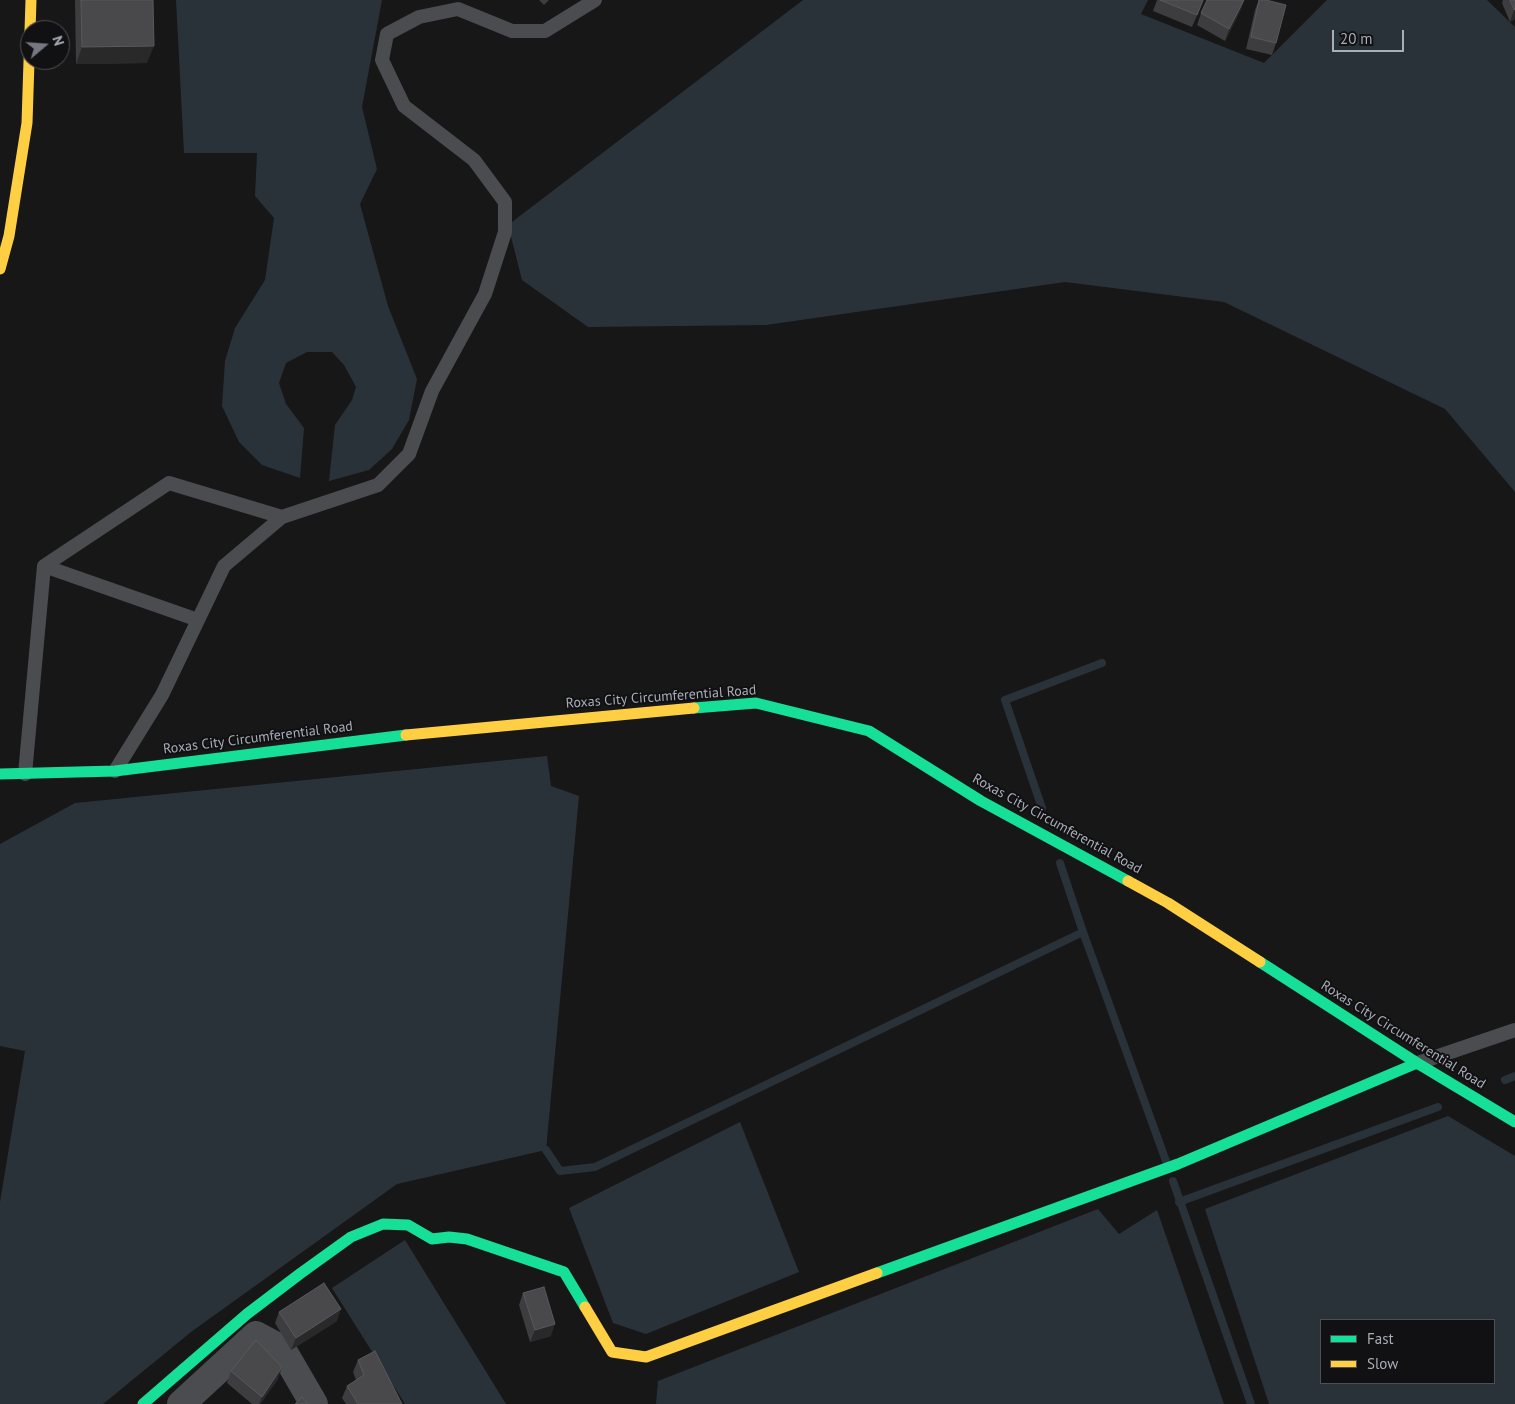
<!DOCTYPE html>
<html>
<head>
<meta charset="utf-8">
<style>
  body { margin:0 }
  #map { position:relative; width:1515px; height:1404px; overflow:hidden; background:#171717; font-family:"PT Sans",sans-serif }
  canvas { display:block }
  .legend { position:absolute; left:1320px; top:1319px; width:175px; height:65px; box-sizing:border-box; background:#111113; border:1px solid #4d4f55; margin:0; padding:6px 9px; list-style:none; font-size:15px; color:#a8adb8 }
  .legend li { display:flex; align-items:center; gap:10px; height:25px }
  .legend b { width:25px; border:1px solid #4d4f55 }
  .north { position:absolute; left:20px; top:20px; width:50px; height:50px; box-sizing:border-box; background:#111113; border:1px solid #4d4f55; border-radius:50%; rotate:72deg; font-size:14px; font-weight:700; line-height:20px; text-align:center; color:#a8adb8 }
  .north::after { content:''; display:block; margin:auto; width:18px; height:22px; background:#757880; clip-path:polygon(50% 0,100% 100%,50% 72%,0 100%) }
  .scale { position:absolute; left:1332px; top:30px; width:72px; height:22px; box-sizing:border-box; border:2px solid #a8adb8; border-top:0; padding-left:6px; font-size:15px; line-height:18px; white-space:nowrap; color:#a8adb8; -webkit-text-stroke:4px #111113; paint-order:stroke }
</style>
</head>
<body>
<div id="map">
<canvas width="1515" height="1404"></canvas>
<ul class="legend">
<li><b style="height:6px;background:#16e098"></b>Fast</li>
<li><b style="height:6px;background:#ffcf43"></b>Slow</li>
</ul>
<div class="north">N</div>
<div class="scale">20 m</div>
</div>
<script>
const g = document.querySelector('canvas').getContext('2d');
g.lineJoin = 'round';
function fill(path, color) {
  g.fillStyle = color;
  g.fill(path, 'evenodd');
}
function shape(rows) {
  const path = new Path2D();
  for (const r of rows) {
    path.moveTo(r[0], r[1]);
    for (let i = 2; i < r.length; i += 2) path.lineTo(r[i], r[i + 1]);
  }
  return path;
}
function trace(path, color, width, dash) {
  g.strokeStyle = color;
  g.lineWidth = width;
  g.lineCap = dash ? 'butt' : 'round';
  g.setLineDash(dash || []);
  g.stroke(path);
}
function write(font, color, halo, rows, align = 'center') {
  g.font = font + ' "PT Sans",sans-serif';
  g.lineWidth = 4;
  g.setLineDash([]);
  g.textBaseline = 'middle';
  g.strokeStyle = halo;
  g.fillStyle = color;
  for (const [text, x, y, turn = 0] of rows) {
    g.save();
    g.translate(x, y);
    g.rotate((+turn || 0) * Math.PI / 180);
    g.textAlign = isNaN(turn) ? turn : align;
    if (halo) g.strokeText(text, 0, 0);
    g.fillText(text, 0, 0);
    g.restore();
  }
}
const water = shape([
  [176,0,382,0,362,107,377,169,360,204,388,306,417,379,409,420,392,449,369,470,329,481,335,425,352,400,356,387,344,365,332,352,307,352,286,363,279,383,286,404,304,428,300,478,262,465,239,442,222,406,225,361,235,328,265,280,274,218,255,196,257,153,184,153],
  [803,0,1148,0,1141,14,1264,63,1327,0,1487,0,1515,27,1515,492,1445,409,1224,302,1065,282,766,325,588,327,522,280,508,225],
  [547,756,551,786,579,796,546,1150,397,1184,191,1332,103,1404,0,1404,0,1202,25,1051,0,1046,0,844,75,803],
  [1448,1116,1515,1156,1515,1404,1269,1404,1205,1209],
  [1321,1320,1494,1320,1494,1383,1321,1383],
  [740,1122,799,1272,646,1334,613,1323,569,1208],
  [1098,1209,1119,1234,1157,1210,1224,1404,656,1404,658,1381],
  [405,1240,506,1404,405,1404,332,1288]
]);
const stream = shape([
  [1042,808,1005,700,1102,663],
  [1060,863,1083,932,1166,1161],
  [1505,1080,1515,1076],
  [546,1150,560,1171,595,1167,1083,932],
  [1173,1181,1251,1404],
  [1179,1202,1438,1107]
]);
const lane = shape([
  [44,566,198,620],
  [115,771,162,695,224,566,282,517,378,485,409,454,432,391,485,294,505,232,505,202,474,160,404,106,382,60,387,34,419,17,458,9,512,31,545,31,595,0],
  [25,774,44,566,169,483,282,517],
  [1418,1063,1515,1030]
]);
const street = shape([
  [181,1404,256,1335,282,1349,314,1404]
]);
const fast = shape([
  [694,708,756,703,869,731,981,801,1128,881],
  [0,774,115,771,406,735],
  [1260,962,1417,1063,1515,1122],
  [877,1273,1178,1164,1417,1063],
  [143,1404,247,1314,301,1273,351,1237,383,1224,408,1225,432,1239,449,1237,467,1239,564,1272,585,1307]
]);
const slow = shape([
  [0,269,9,236,27,123,31,0],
  [406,735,694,708],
  [1128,881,1168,903,1260,962],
  [585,1307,612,1352,646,1357,877,1273]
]);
const wall = shape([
  [75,0,153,0,147,63,76,64],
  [539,0,549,0,544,5],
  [1157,0,1204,0,1192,27,1153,11],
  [1244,0,1240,11,1225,41,1197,25,1201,13],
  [1259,0,1276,43,1272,55,1246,49,1255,10],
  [1503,0,1515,0,1515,19,1510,22,1502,3],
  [523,1293,551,1336,530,1342,519,1305],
  [279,1312,337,1321,291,1350,275,1323],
  [358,1360,402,1404,346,1404,342,1398,347,1386,356,1380,353,1372],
  [231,1371,278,1379,260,1404,252,1404,227,1383]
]);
const shadedWall = shape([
  [1203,0,1204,0,1192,27,1197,15],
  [1244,0,1240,11,1225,41,1229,29],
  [1515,9,1515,19,1510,22,1514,10],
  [154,46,147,63,76,64,82,47],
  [341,1309,337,1321,291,1350,296,1338],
  [555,1324,551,1336,530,1342,535,1330],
  [282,1367,278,1379,260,1404,259,1404,262,1397]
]);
const building = shape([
  [81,0,153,0,154,46,82,47,81,0],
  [1160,0,1203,0,1197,15,1160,0],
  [1207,0,1244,0,1229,29,1201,13,1207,0],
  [1259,0,1266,0,1286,5,1276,43,1251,37,1259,0],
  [1510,0,1515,0,1515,9,1514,10,1510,0],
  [324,1283,341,1309,296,1338,279,1312,324,1283],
  [544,1287,555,1324,535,1330,523,1293,544,1287],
  [256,1340,282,1367,262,1397,231,1371,256,1340],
  [375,1351,402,1404,358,1404,347,1386,364,1375,358,1360,375,1351],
  [302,1397,308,1404,295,1404,302,1397]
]);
const streetNames = [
  ["Roxas City Circumferential Road",661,697,-4],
  ["Roxas City Circumferential Road",258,738,-7],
  ["Roxas City Circumferential Road",1057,824,29],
  ["Roxas City Circumferential Road",1403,1035,32]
];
fill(water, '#2a3239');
trace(stream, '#2a3239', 8);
trace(lane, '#4b4c50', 14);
trace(street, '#4b4c50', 28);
trace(fast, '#16e098', 11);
trace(slow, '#ffcf43', 11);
fill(wall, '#3d3d3f');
fill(shadedWall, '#29292a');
fill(building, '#49494c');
trace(building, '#58595d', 1);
write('14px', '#a8adb8', '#111113', streetNames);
</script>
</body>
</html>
